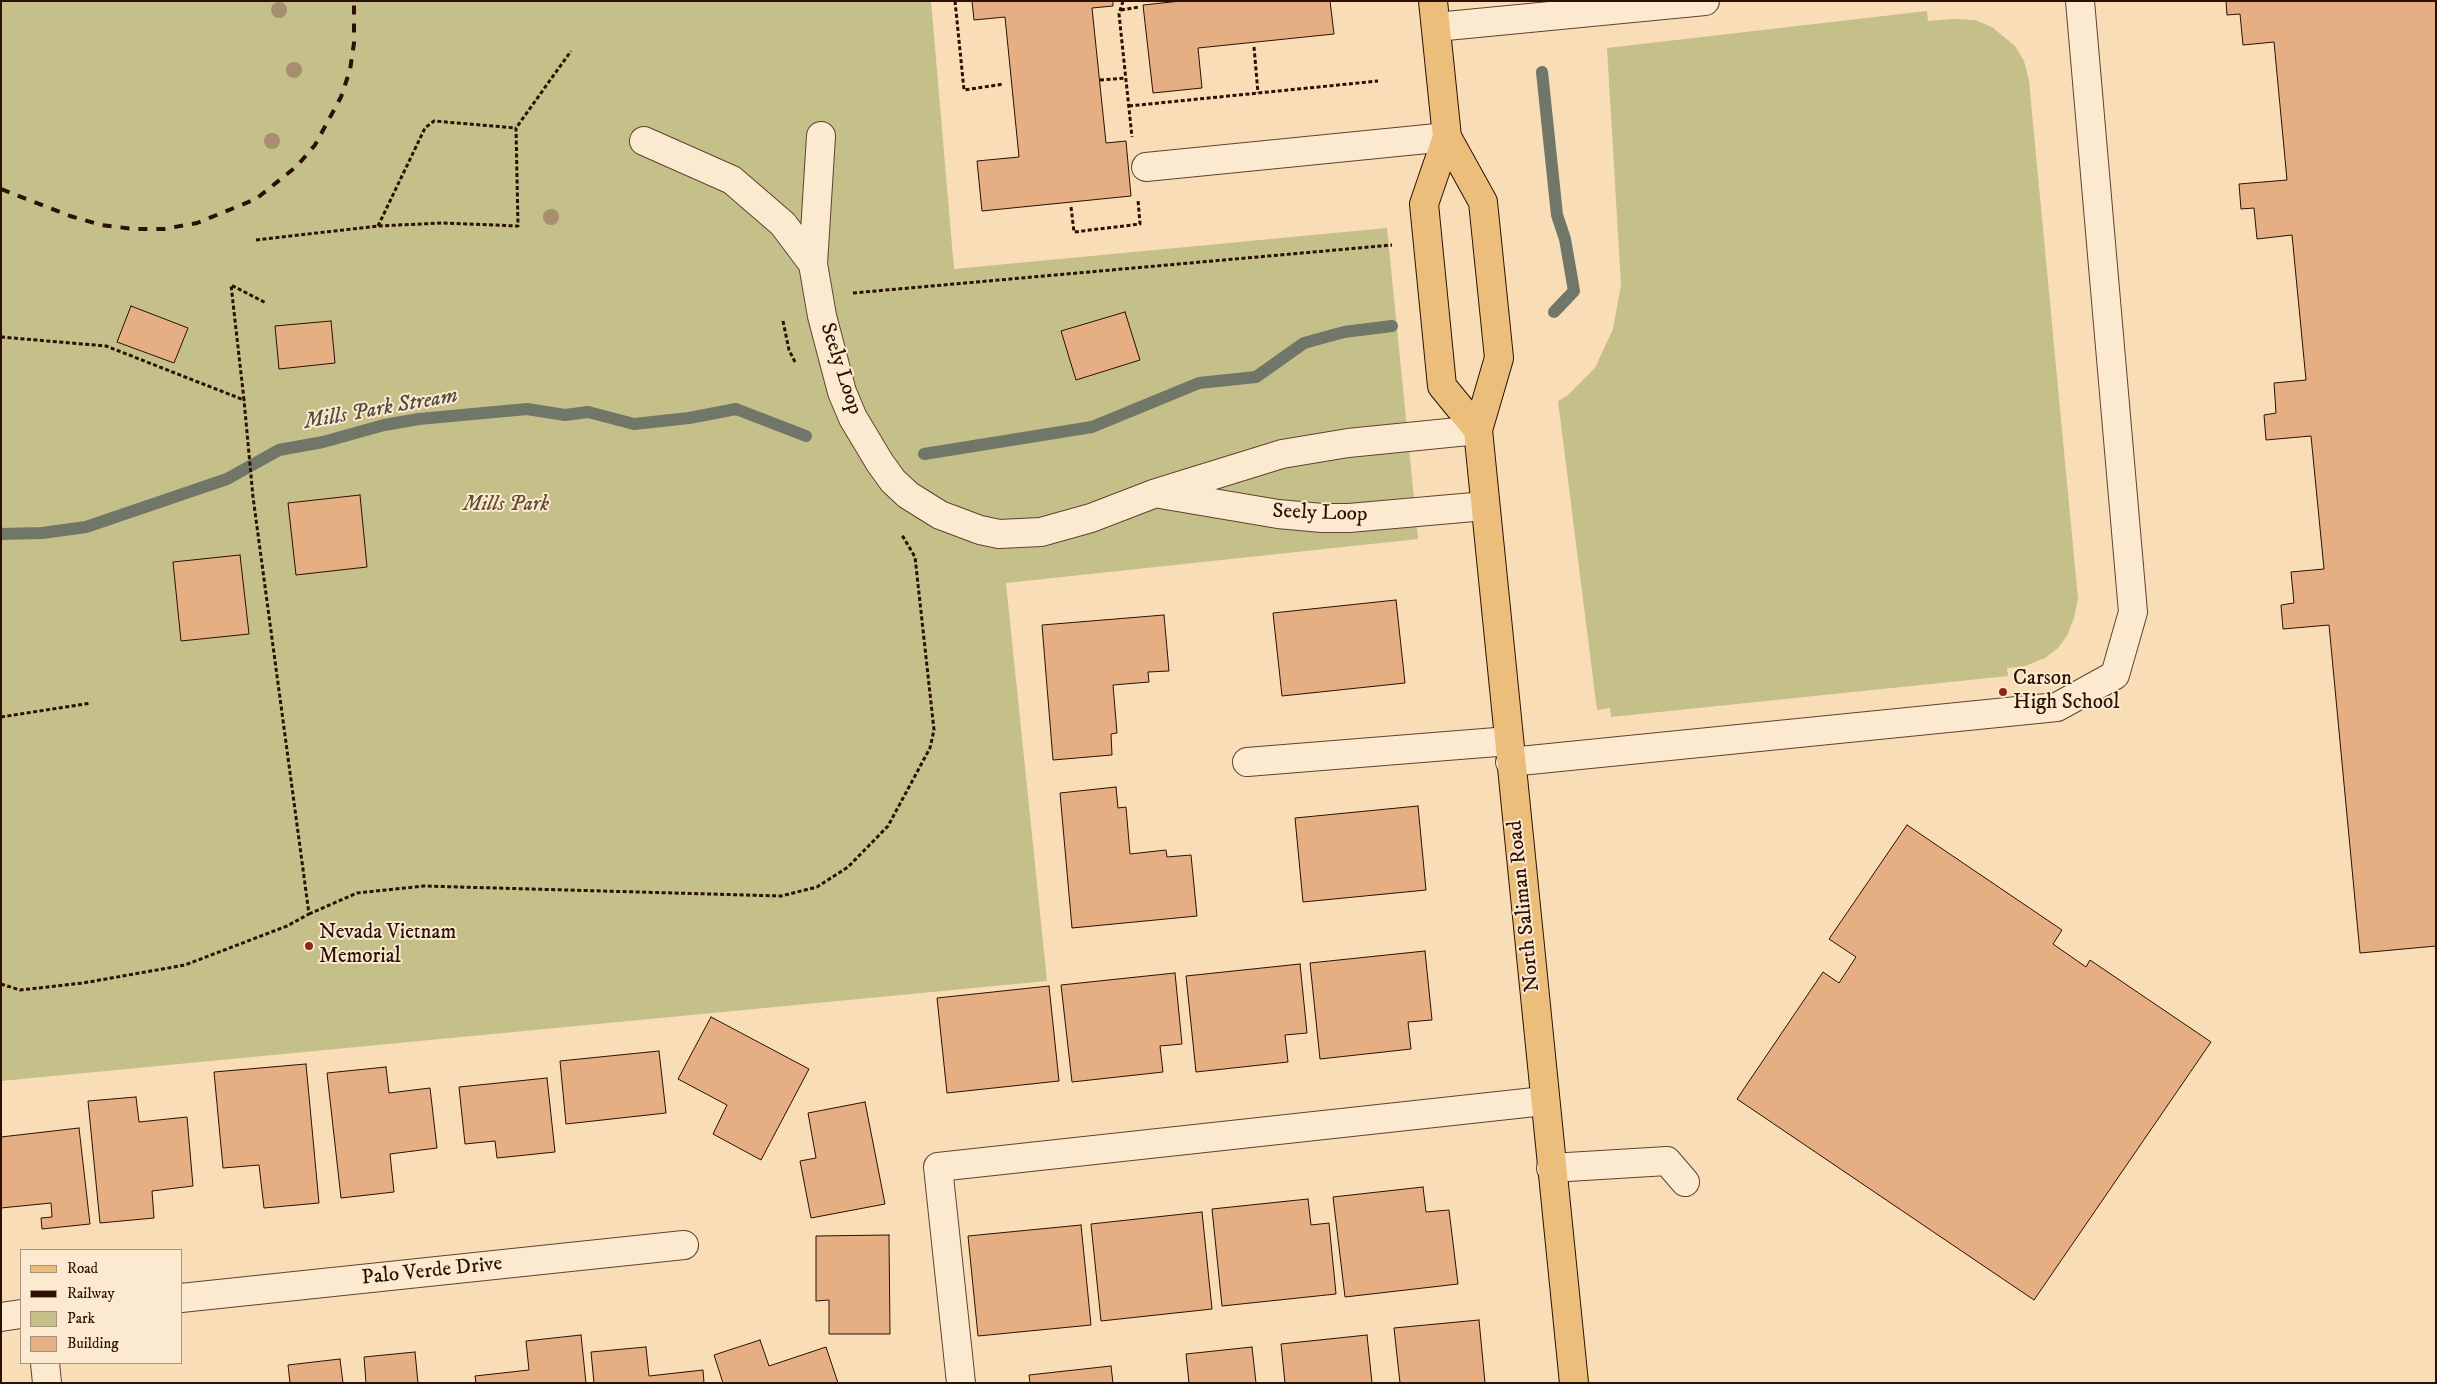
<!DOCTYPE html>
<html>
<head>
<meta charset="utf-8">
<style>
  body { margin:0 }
  #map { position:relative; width:2437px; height:1384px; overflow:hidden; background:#f9ddb6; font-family:"IM FELL DW Pica",serif }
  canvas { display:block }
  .frame { position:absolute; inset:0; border:2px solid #2c1004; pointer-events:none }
  .legend { position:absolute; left:20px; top:1249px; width:162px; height:115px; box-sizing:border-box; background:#fbe9d0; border:1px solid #a8927e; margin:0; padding:6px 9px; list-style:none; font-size:15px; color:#2c1004 }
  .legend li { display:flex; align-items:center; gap:10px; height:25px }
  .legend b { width:25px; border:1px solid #a8927e }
</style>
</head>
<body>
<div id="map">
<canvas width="2437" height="1384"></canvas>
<div class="frame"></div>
<ul class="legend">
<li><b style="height:6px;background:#ecbe7b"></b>Road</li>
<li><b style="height:6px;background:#2c1004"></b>Railway</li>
<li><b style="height:14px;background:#c5bf89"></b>Park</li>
<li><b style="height:14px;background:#e5ae83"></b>Building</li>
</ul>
</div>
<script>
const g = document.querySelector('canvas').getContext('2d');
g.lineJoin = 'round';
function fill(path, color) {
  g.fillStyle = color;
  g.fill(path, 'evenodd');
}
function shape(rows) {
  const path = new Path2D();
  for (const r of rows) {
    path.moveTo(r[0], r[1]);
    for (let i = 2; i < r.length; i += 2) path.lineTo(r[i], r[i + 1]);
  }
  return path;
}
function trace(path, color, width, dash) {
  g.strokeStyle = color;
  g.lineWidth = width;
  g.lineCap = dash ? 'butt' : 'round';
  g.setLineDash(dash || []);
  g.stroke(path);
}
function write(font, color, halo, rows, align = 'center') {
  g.font = font + ' "IM FELL DW Pica",serif';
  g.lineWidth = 4;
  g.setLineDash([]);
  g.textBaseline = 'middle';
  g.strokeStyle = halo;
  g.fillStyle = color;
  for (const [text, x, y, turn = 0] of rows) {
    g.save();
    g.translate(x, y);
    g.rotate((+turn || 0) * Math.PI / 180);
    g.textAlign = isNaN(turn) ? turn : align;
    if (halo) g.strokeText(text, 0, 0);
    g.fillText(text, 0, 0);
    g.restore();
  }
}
const green = shape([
  [1,1,931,1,954,269,1387,228,1418,539,1006,583,1047,981,1,1081],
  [1927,11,1928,21,1953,19,1975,20,1992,27,2015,46,2024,61,2029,81,2078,599,2074,618,2067,636,2058,648,2045,658,2025,666,2007,668,2008,676,1611,717,1610,708,1597,710,1558,401,1567,396,1595,368,1613,329,1621,285,1607,48]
]);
const stream = shape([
  [1542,72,1557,215,1565,239,1574,291,1554,312],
  [924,454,1092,427,1199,383,1256,377,1304,343,1344,332,1392,326],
  [1,534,42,533,86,527,227,479,279,450,323,442,384,425,419,419,527,409,565,415,588,412,634,424,689,418,736,409,806,436]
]);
const building = shape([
  [972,1,1113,1,1113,6,1092,8,1106,143,1126,141,1131,196,982,211,977,161,1019,157,1005,17,974,20,972,1],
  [1181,1,1330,1,1334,34,1198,48,1202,88,1153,93,1143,5,1181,1],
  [2226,1,2436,1,2436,946,2360,953,2329,625,2283,629,2281,605,2294,603,2291,572,2324,569,2311,436,2266,440,2264,415,2276,413,2274,383,2306,380,2292,235,2257,239,2254,208,2241,209,2239,184,2287,180,2274,42,2243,45,2240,14,2227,15,2226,1],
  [131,306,188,328,174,363,117,342,131,306],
  [1125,312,1140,360,1076,380,1061,331,1125,312],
  [331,321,335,363,279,369,275,326,331,321],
  [360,495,367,567,296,575,288,503,360,495],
  [240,555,249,634,181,641,173,562,240,555],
  [1396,600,1405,683,1282,696,1273,613,1396,600],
  [1164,615,1169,671,1148,672,1149,682,1113,685,1117,733,1111,734,1112,755,1053,760,1042,625,1164,615],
  [1116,787,1118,808,1126,807,1130,854,1166,850,1167,857,1191,855,1197,916,1072,928,1060,793,1116,787],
  [1418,806,1426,890,1303,902,1295,818,1418,806],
  [1907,825,2062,930,2053,944,2086,967,2090,960,2211,1042,2034,1300,1737,1099,1823,972,1839,983,1856,957,1829,939,1907,825],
  [1425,951,1432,1020,1408,1022,1411,1049,1320,1059,1310,963,1425,951],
  [1300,964,1307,1033,1285,1035,1288,1062,1196,1072,1186,976,1300,964],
  [1175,973,1182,1044,1160,1046,1163,1072,1072,1082,1061,985,1175,973],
  [1049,986,1059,1081,947,1093,937,998,1049,986],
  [711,1017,809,1069,761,1160,713,1134,727,1105,678,1079,711,1017],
  [659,1051,666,1113,566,1124,560,1061,659,1051],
  [306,1064,319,1203,264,1208,259,1165,223,1168,214,1072,306,1064],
  [386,1067,389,1093,430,1088,437,1148,390,1154,394,1192,341,1198,327,1073,386,1067],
  [547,1078,555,1152,497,1158,495,1141,465,1144,459,1087,547,1078],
  [136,1097,139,1122,187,1117,193,1186,152,1191,154,1218,100,1223,88,1101,136,1097],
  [865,1102,885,1204,811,1218,800,1161,816,1158,808,1113,865,1102],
  [79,1128,90,1224,42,1229,41,1218,52,1217,51,1203,1,1208,1,1137,79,1128],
  [1423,1187,1426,1212,1449,1210,1458,1284,1345,1297,1333,1197,1423,1187],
  [1308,1199,1311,1225,1329,1223,1336,1294,1222,1306,1212,1209,1308,1199],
  [1202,1212,1212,1309,1101,1321,1091,1224,1202,1212],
  [1081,1225,1091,1325,978,1336,968,1236,1081,1225],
  [889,1235,890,1334,829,1334,829,1300,816,1301,816,1236,889,1235],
  [1479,1320,1485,1383,1400,1383,1394,1328,1479,1320],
  [581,1335,586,1383,476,1383,475,1376,529,1370,526,1341,581,1335],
  [1367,1335,1372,1383,1285,1383,1281,1344,1367,1335],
  [760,1340,769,1366,826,1347,838,1383,723,1383,714,1355,760,1340],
  [646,1347,649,1376,703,1370,704,1383,594,1383,591,1352,646,1347],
  [1252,1347,1256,1383,1189,1383,1186,1354,1252,1347],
  [415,1352,418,1383,366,1383,364,1357,415,1352],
  [340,1359,343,1383,290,1383,288,1365,340,1359],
  [1111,1366,1113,1383,1030,1383,1029,1375,1111,1366]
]);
const path = shape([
  [955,1,964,90,1004,84],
  [1123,1,1119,14,1132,137],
  [1121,10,1139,7],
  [1254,47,1258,93],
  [1100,80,1126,78],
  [1129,106,1378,81],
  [1071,207,1074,232,1140,224,1138,200],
  [378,226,425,128,434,121,516,128],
  [256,240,378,226,442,223,518,226,516,128,571,51],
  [853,293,1392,245],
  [783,321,789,350,795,362],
  [1,337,106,346,244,400,231,285,266,303],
  [1,717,91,703],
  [309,914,357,893,424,886,781,896,817,887,848,867,888,826,930,748,934,730,915,557,902,535],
  [1,984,20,990,83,983,185,965,287,926,309,914,253,497,244,400]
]);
const minor = shape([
  [1436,27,1705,1],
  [821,136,813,264,822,316,842,392,853,418,880,463,893,481,908,495,940,515,980,530,999,534,1041,532,1091,518,1156,493,1282,454,1348,443,1478,430],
  [644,141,732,180,783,224,813,264],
  [1146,167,1447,137],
  [1160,494,1278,514,1322,518,1349,518,1485,506],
  [1247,762,1509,741],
  [1510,762,2057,707,2115,675,2133,612,2080,1],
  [1551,1168,1667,1161,1685,1182],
  [181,1298,684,1245],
  [1,1317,21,1314],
  [45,1363,47,1383],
  [961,1383,938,1167,1544,1101]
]);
const major = shape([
  [1433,1,1447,137,1483,202,1499,358,1478,430,1574,1383],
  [1447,137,1424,204,1442,386,1478,430]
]);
const rail = shape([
  [1,189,70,216,101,225,134,229,164,229,197,223,256,199,297,166,315,145,341,97,350,70,354,43,354,1]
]);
const trees = [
  [279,10],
  [294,70],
  [272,141],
  [551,217]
];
const markers = [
  [2003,692,5,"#8f2418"],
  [309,946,5,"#8f2418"]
];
const streetNames = [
  ["Seely Loop",840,369,72],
  ["Seely Loop",1320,514,2],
  ["North Saliman Road",1525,906,-96],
  ["Palo Verde Drive",432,1272,-6]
];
const parkNames = [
  ["Mills Park",506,506]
];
const poiNames = [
  ["Carson",2013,680],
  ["High School",2013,704],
  ["Nevada Vietnam",319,934],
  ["Memorial",319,958]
];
const waterNames = [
  ["Mills Park Stream",381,410,-10]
];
fill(green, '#c5bf89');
trace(stream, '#707768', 12);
fill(building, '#e5ae83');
trace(building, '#2c1004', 1);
trace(minor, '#5f4330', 30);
trace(major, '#2c1004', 30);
trace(path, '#2c1004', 3, [4, 2.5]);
trace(minor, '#fbe9d0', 28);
trace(major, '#ecbe7b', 28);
trace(rail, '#2c1004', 4, [9, 9]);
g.fillStyle = '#a68e6e';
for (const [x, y] of trees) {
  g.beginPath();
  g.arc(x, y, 8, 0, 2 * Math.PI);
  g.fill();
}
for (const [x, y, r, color] of markers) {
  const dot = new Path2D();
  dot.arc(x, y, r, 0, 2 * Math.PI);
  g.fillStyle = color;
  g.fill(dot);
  trace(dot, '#fbe9d0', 2);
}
write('21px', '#2c1004', '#fbe9d0', streetNames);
write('italic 21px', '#624d33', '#fbe9d0', parkNames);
write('21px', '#2c1004', '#fbe9d0', poiNames, 'left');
write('italic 22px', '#544c3e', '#fbe9d0', waterNames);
</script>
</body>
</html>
